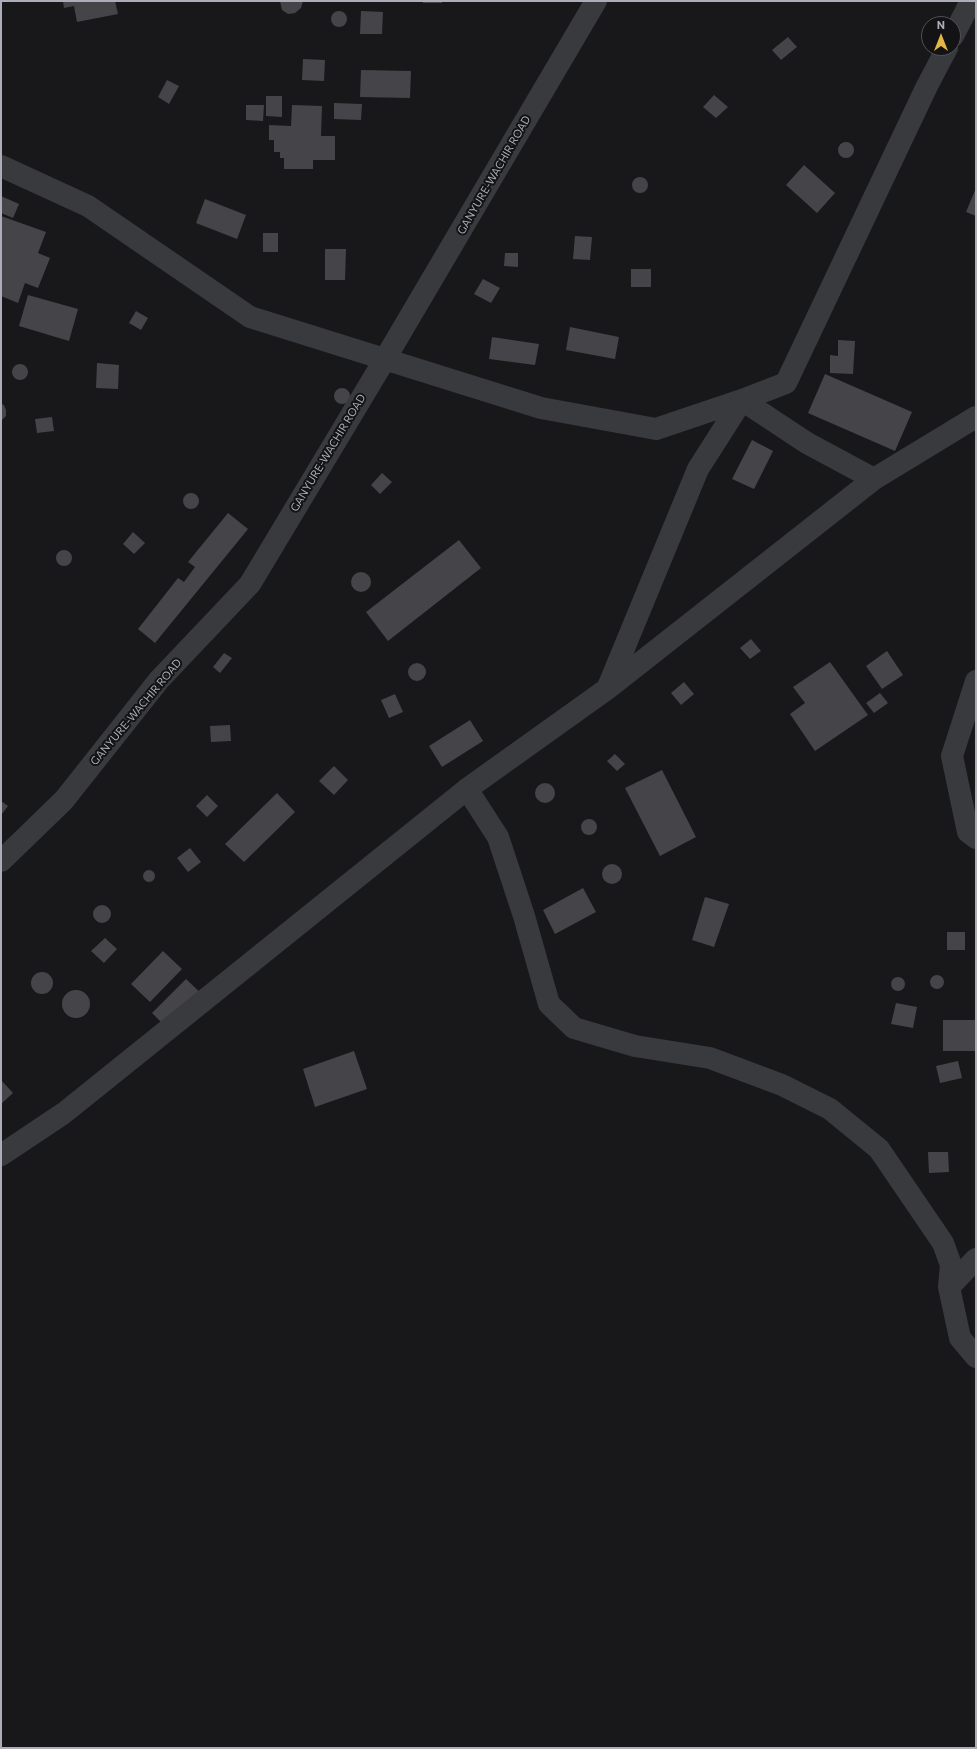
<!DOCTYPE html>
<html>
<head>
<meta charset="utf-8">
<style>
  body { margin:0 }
  #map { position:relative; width:977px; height:1749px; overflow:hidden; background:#18181a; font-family:Commissioner,sans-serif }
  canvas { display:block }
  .frame { position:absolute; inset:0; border:2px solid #abaeb8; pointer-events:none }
  .north { position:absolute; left:921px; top:16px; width:40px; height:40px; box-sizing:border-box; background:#131315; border:1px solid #505156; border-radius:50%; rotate:0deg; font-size:11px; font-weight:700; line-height:16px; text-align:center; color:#abaeb8 }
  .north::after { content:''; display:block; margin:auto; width:14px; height:18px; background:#e3b747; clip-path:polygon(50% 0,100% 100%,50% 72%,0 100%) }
</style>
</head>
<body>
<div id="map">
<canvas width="977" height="1749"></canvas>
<div class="frame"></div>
<div class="north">N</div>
</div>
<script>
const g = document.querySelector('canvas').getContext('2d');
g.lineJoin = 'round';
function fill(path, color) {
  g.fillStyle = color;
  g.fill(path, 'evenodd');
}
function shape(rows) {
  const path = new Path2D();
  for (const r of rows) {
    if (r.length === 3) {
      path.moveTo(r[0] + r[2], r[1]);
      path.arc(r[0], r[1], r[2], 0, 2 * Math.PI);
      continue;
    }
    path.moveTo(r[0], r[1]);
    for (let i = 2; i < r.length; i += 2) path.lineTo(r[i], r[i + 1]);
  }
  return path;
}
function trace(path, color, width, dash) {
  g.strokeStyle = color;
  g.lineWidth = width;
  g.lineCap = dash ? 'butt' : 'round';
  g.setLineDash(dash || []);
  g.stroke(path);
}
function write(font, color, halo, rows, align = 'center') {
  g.font = font + ' Commissioner,sans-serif';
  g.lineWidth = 4;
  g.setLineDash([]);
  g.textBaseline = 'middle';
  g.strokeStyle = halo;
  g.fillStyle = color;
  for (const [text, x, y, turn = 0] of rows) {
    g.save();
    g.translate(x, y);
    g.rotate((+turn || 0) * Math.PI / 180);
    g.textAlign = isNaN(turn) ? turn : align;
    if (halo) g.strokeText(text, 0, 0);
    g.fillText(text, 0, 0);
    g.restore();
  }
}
const building = shape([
  [63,1,115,1,118,14,77,22,74,6,64,8],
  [280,1,303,1,301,8,295,13,288,14,282,10],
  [423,1,442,1,442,3,423,3],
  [339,19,8],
  [361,11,383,12,382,34,360,34],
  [788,37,797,47,781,60,772,50],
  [303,59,325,60,324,81,302,80],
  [361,70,411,71,410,98,360,97],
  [167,80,179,86,169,104,158,97],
  [714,95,728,107,716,118,703,107],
  [266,96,282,96,282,117,266,116],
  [334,103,362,104,361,120,334,119],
  [246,105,264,105,263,121,246,120],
  [292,105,322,106,321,136,335,136,335,160,313,160,313,169,284,169,284,158,280,158,280,152,274,152,274,140,269,140,269,125,291,126],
  [846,150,8],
  [804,165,835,193,817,213,786,185],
  [640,185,8],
  [976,188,976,216,966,212],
  [1,196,19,204,13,218,1,213],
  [205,199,246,215,237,239,196,223],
  [1,216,46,232,38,253,50,258,38,288,25,283,18,303,1,296],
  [263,233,278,233,278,252,263,252],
  [575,236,592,237,590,260,573,259],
  [325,249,346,249,345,280,325,280],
  [505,253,518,253,518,267,504,266],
  [631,269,651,269,651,287,631,287],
  [483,279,500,288,491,303,474,294],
  [28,295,78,309,69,341,19,326],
  [136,311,148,318,141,330,129,323],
  [570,327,619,337,615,359,566,350],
  [492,337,539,344,535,365,489,359],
  [838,340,855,341,853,374,830,373,830,355,838,356],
  [97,363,119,365,118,389,96,388],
  [20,372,8],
  [825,374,912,412,895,451,808,413],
  [342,396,8],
  [1,404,4,405,6,410,6,416,1,421],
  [52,417,54,431,37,433,35,419],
  [752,440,773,451,754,489,732,479],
  [382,473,392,482,380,494,371,485],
  [191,501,8],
  [228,513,248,529,155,643,138,629,178,578,184,582,195,567,188,562],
  [133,532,145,543,134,554,123,544],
  [459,540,481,568,388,641,366,612],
  [64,558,8],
  [361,582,10],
  [751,639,761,651,750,659,740,648],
  [887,651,903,675,882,689,866,666],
  [224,653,232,658,220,673,213,667],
  [830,662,868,715,815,751,790,714,805,703,793,687],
  [417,672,9],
  [684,682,694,694,681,705,671,693],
  [880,693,888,703,874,713,866,703],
  [395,694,403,712,389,718,381,700],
  [470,720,483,741,442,767,429,746],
  [230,725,231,741,211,742,210,726],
  [615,754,625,764,617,771,607,761],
  [334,766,348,780,334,795,319,781],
  [662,770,696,837,660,856,625,788],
  [545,793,10],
  [277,793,295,812,244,862,225,844],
  [207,795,218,806,207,817,196,806],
  [1,801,8,806,1,815],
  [589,827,8],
  [190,848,201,862,188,872,177,858],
  [612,874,10],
  [149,876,6],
  [583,888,596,912,555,934,543,910],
  [705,897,729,904,714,947,692,940],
  [102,914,9],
  [947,932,965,932,965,950,947,950],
  [105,938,117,949,104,963,91,951],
  [163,951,182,969,150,1002,131,984],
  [42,983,11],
  [937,982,7],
  [898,984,7],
  [186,979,208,1000,174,1035,152,1013],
  [76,1004,14],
  [896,1003,917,1007,913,1028,891,1024],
  [943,1020,976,1020,976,1051,943,1051],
  [354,1051,367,1089,315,1107,303,1069],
  [958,1061,962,1078,940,1083,936,1066],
  [1,1080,13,1093,1,1104],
  [928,1152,948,1152,949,1172,929,1173]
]);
const minor = shape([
  [953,36,971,1],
  [1,166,88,206,250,317,541,408,656,429,742,400,807,443,874,479],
  [976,681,952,756,968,832,976,838],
  [608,687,698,469,742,400,786,383,927,86,947,48],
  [467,789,498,837,524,916,549,1004,574,1028,635,1046,710,1058,782,1085,830,1109,879,1149,943,1243,951,1265,949,1287,960,1338,976,1357],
  [1,861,64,800,159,680,250,584,385,359,596,1],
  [1,1155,64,1113,467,789,607,689,874,479,976,417],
  [949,1287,976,1259]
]);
const streetNames = [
  ["GANYURE-WACHIR ROAD",494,175,-60],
  ["GANYURE-WACHIR ROAD",328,453,-59],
  ["GANYURE-WACHIR ROAD",136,712,-50]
];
fill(building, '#454549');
trace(minor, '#393a3e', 22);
write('11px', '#abaeb8', '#131315', streetNames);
</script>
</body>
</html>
